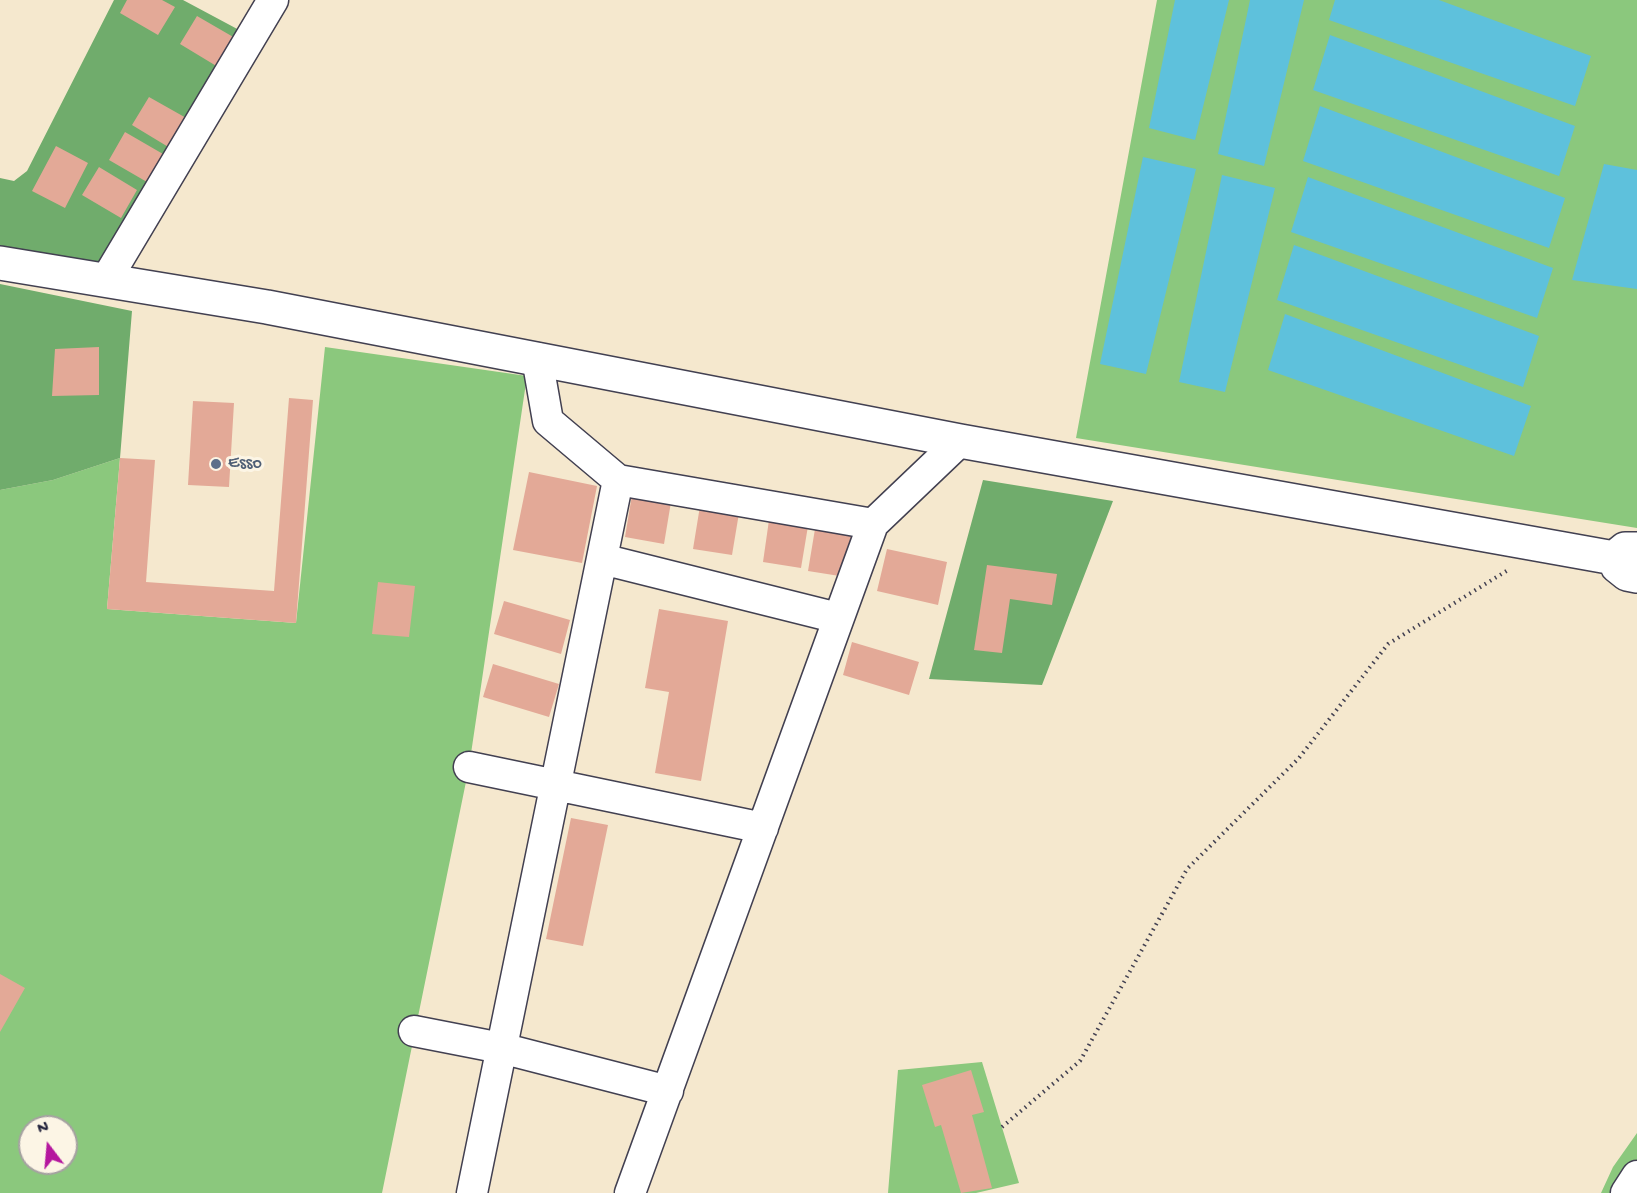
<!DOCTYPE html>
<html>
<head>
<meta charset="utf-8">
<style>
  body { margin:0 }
  #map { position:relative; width:1637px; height:1193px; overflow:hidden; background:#f5e8ce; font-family:"Gochi Hand",sans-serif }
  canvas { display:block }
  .north { position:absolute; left:18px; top:1115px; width:60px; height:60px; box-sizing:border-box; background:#fcf5e5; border:2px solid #a5a1a1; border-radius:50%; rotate:344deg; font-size:16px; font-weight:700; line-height:24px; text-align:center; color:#22223b }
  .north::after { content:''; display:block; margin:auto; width:21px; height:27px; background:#b5179e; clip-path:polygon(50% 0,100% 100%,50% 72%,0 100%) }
</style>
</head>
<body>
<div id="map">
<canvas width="1637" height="1193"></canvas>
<div class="north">N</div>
</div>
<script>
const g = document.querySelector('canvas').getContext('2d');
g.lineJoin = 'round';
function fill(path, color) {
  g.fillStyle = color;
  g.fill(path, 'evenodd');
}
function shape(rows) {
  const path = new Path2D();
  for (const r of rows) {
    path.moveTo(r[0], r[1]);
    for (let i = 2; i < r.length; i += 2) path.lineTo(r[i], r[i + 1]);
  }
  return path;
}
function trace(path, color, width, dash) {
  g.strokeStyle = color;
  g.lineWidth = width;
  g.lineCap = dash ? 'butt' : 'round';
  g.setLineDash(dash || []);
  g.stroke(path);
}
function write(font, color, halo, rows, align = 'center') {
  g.font = font + ' "Gochi Hand",sans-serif';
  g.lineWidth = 6;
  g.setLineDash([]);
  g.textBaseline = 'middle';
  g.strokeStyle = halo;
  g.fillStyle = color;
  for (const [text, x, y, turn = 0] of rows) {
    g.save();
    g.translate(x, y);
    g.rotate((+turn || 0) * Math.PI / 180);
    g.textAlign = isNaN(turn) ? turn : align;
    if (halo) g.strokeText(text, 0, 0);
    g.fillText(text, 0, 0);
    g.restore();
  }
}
const green = shape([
  [1157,0,1637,0,1637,528,1076,438],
  [325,347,527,376,469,767,382,1193,0,1193,0,490,53,480,120,458,107,609,296,623],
  [30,1127,66,1127,66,1163,30,1163],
  [982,1062,1019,1183,976,1193,888,1193,898,1070],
  [1637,1133,1637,1193,1601,1193,1613,1167]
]);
const forest = shape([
  [114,0,183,0,241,31,104,268,0,249,0,178,14,181,27,171],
  [0,284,132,311,120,458,53,480,0,490],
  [983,480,1113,501,1042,685,929,679]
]);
const water = shape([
  [1175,0,1229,0,1195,140,1149,128],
  [1250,0,1304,0,1264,166,1218,154],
  [1335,0,1439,0,1591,56,1575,106,1329,20],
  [1330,35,1575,126,1559,176,1313,90],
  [1320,106,1565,198,1549,248,1303,161],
  [1143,157,1196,169,1146,374,1100,364],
  [1604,164,1637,170,1637,289,1572,280],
  [1222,175,1275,188,1225,392,1179,382],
  [1308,177,1553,268,1537,318,1291,232],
  [1294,245,1539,336,1523,387,1277,300],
  [1285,314,1531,406,1514,456,1268,370]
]);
const building = shape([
  [127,0,162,0,175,7,158,35,120,13],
  [197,16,235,38,218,67,180,44],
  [149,97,188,119,170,148,132,125],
  [125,132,163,154,147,182,109,160],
  [56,146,88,163,65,208,32,191],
  [99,167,137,190,121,218,82,195],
  [99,347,99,395,52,396,55,349],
  [289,398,313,400,296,623,107,609,120,458,155,460,146,582,274,591],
  [193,401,234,403,229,487,188,485],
  [529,472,597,486,582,563,513,550],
  [632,495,671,502,664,544,625,537],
  [700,506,739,513,732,555,693,549],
  [769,520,808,526,801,568,763,562],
  [815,529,854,535,846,577,808,571],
  [887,549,947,562,938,605,877,591],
  [987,565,1057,574,1052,605,1010,599,1002,653,974,650],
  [378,582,415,586,409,637,372,634],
  [504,601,570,620,561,654,494,634],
  [659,609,728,621,701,781,655,773,669,692,645,688],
  [852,642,919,662,909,695,843,675],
  [493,664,559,684,549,717,483,697],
  [571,818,608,825,583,946,546,939],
  [0,974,25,988,0,1032],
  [971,1070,984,1112,972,1115,992,1188,961,1193,941,1125,935,1127,922,1085]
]);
const path = shape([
  [1002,1127,1080,1061,1187,869,1299,758,1388,644,1508,570]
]);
const minor = shape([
  [106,280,273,0],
  [537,358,548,421,618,480,873,524,960,441],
  [602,559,838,618],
  [469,767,763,828],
  [414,1031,501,1048,668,1091],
  [472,1193,618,480],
  [630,1193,873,524],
  [1626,1193,1637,1176]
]);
const secondary = shape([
  [0,263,267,307,960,441,1614,558,1625,549,1637,549],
  [1614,558,1617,566,1627,574,1637,576]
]);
const markers = [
  [216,464,6,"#5c6f8a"]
];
const serviceNames = [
  ["Esso",228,464]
];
fill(green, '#8bc87d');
fill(forest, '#70ac6c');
fill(water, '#5ec1dc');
fill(building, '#e3a997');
trace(minor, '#424051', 33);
trace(secondary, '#424051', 36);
trace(path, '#424051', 4, [1.5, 4.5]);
trace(minor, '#fff', 30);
trace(secondary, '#fff', 33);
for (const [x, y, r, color] of markers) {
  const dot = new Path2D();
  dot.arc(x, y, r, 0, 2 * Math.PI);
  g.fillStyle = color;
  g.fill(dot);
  trace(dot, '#fcf5e5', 2);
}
write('18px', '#4e5e75', '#fcf5e5', serviceNames, 'left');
</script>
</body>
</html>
